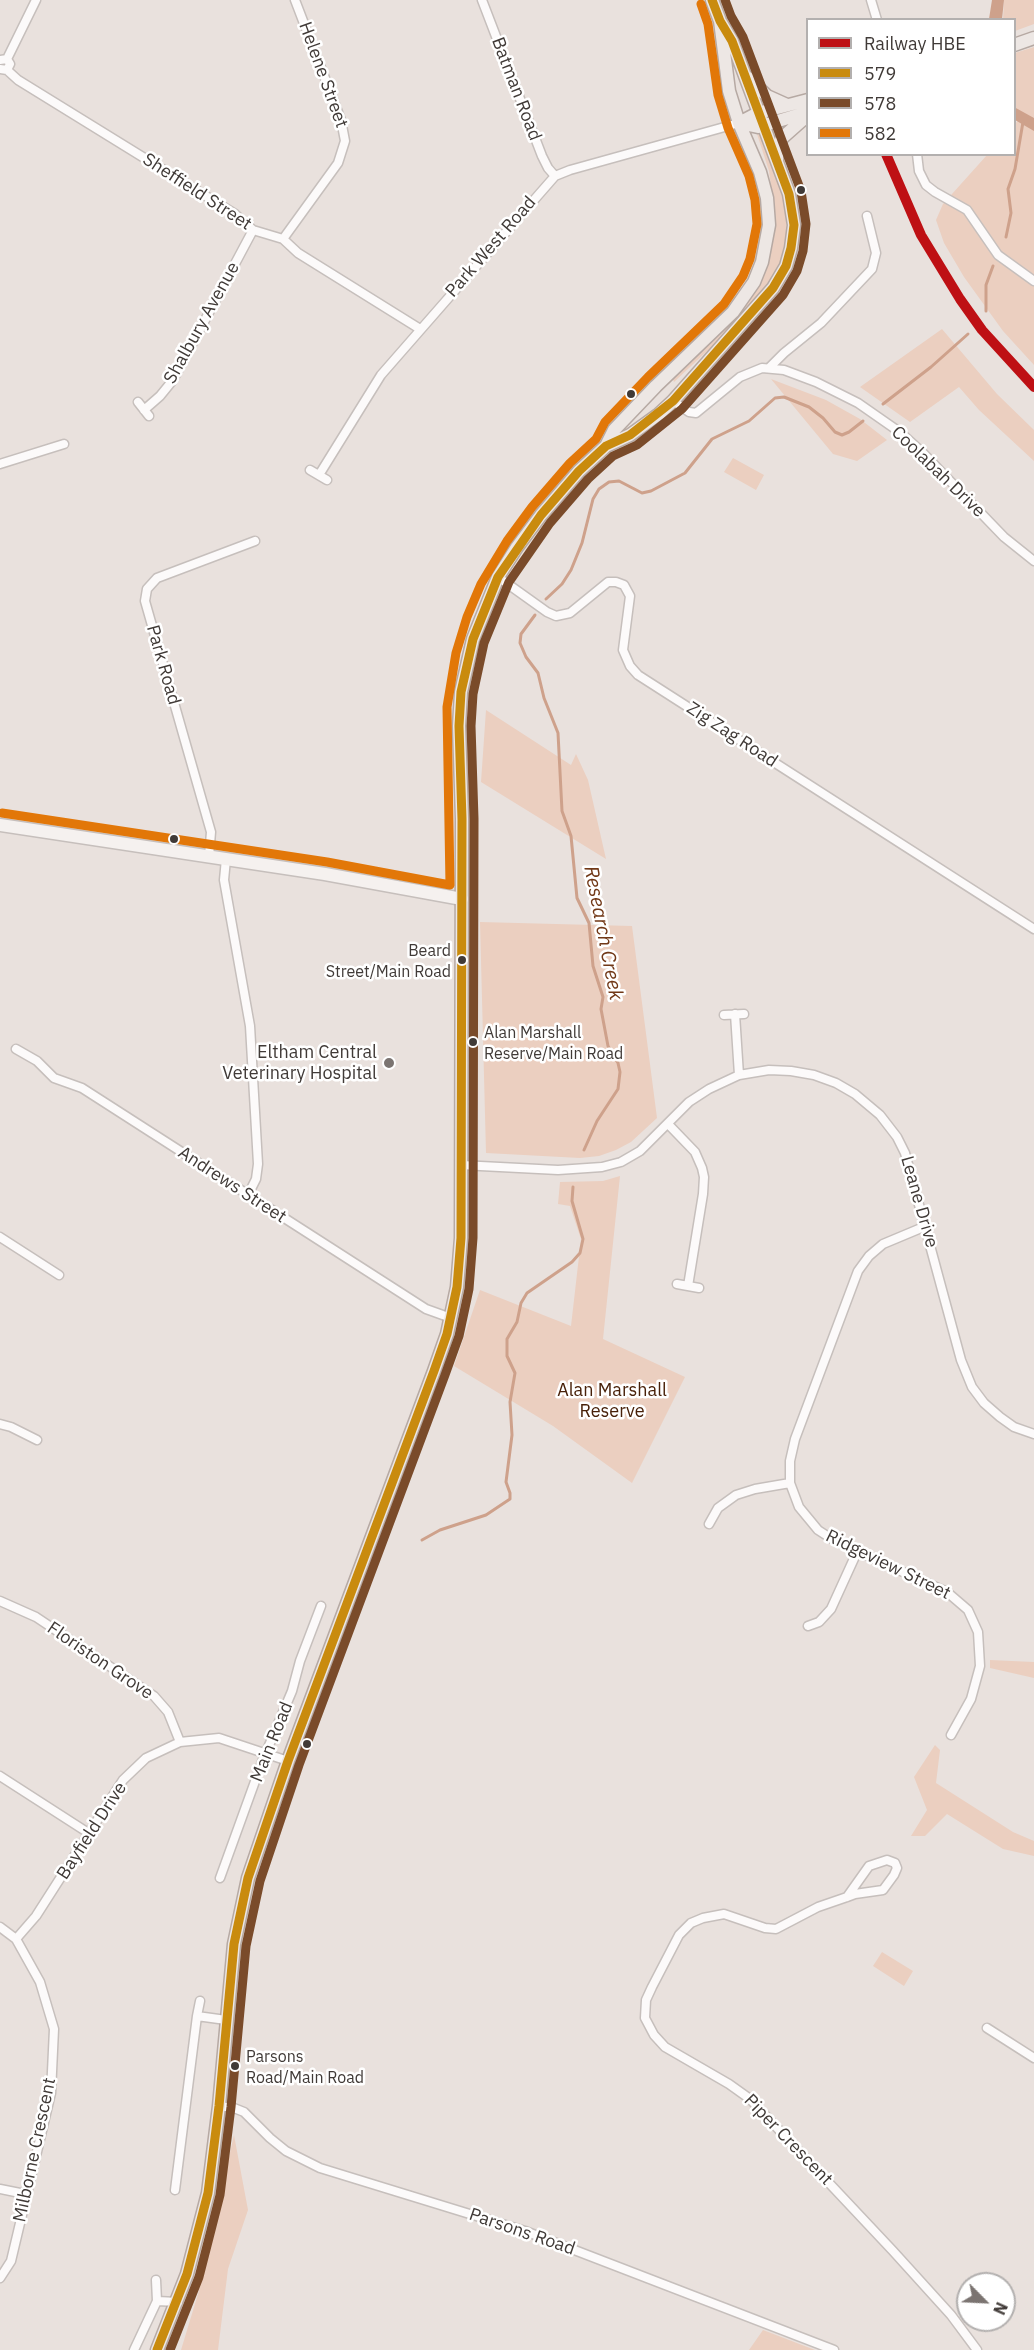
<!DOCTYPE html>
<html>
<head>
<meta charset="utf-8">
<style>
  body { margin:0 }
  #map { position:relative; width:1034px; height:2350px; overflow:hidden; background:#e9e1dd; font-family:"IBM Plex Sans",sans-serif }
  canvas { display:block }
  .legend { position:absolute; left:806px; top:18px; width:210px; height:138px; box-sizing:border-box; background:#fff; border:2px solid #b3b0af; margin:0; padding:8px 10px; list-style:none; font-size:18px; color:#403a37 }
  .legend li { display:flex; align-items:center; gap:12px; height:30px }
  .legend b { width:30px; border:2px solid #b3b0af }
  .north { position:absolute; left:956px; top:2272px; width:60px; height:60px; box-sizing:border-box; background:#fff; border:2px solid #b3b0af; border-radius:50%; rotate:114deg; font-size:16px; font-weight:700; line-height:24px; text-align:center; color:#403a37 }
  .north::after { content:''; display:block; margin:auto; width:21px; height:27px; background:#7b7471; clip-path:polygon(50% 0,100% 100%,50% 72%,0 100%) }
</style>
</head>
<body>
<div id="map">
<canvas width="1034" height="2350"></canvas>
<ul class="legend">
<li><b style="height:8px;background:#be1014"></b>Railway HBE</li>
<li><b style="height:8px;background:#c98b0e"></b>579</li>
<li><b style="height:8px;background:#7a4b2a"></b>578</li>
<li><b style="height:8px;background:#e27708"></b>582</li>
</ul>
<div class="north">N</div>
</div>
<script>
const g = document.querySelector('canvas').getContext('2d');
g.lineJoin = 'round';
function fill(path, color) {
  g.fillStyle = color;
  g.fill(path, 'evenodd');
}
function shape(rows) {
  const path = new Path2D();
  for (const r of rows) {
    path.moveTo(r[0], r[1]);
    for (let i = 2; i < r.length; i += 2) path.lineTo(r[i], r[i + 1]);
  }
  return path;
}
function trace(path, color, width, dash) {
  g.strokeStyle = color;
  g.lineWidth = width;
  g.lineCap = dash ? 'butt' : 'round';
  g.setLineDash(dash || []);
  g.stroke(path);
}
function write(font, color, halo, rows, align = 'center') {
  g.font = font + ' "IBM Plex Sans",sans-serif';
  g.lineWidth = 5;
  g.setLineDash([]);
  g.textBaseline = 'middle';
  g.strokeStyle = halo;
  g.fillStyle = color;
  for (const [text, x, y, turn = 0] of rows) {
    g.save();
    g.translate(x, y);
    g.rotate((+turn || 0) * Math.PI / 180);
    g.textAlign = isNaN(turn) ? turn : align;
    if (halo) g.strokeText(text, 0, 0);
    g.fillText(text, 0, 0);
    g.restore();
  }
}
const green = shape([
  [1004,0,1034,0,1034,24,1015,31,1014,20,1003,20],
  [1034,47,1034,365,1003,331,964,277,944,243,936,220,943,204,987,155,1014,154,1015,124,1021,117,1015,112,1015,53],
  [757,134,760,135,785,203,787,232,781,262,766,287,720,339,674,382,672,377,719,334,747,301,773,202,769,171],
  [942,329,997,394,1034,430,1034,461,979,410,959,387,910,422,860,387],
  [771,379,826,400,860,419,887,440,857,461,833,454],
  [733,458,764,475,756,490,724,472],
  [486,710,571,765,576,754,588,780,606,859,481,782],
  [480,922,632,926,657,1118,631,1142,616,1150,599,1156,580,1158,486,1153],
  [620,1176,603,1339,685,1377,632,1483,553,1426,454,1366,480,1290,571,1326,581,1239,570,1206,558,1204,560,1182,603,1181],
  [990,1660,1034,1662,1034,1678,990,1668],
  [935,1745,940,1750,936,1783,1013,1832,1034,1841,1034,1856,1003,1849,947,1814,925,1836,911,1836,927,1810,914,1777],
  [882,1952,913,1971,904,1986,873,1966],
  [234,2135,248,2210,228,2269,218,2350,181,2350,198,2294],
  [763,2330,815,2350,749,2350]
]);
const water = shape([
  [992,0,1004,0,1002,19,989,19],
  [1014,107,1034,118,1034,131,1015,120]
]);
const stream = shape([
  [1006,237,1011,213,1008,189,1015,169,1023,122],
  [986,311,986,285,993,266],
  [883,404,931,367,968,334],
  [546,599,562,584,571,570,582,543,593,499,599,489,609,482,619,481,642,493,651,491,685,473,712,439,749,421,775,398,784,397,809,407,823,418,835,432,842,435,849,432,863,421],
  [535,615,521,634,520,643,526,657,538,673,544,698,558,733,562,811,571,836,577,898,589,923,593,966,603,997,601,1009,608,1046,618,1063,620,1072,618,1089,597,1121,584,1150],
  [422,1540,440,1530,486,1515,510,1499,510,1493,506,1482,512,1435,510,1402,515,1373,507,1356,507,1339,517,1322,521,1303,527,1293,572,1262,580,1253,583,1239,572,1201,573,1187]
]);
const street = shape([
  [482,0,542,156,548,168,555,176],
  [871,0,877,20],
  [7,59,36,0],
  [0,60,7,59,10,64,7,70,0,69],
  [7,70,18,80,235,214,253,230,283,239,298,253,420,329],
  [917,154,919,171,926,185,935,192,967,210,998,255,1034,281],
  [283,239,338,163,345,141,341,120,295,0],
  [769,368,784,353,821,323,872,269,876,253,867,216],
  [673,401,689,412,696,413,740,377,762,368,784,370,816,382,858,403,901,433,924,454,1004,537,1034,561],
  [138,402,149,416],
  [144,410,160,396,173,380,253,230],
  [0,464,64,444],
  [310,470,327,480],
  [319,475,381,375,555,176,570,170,739,123],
  [498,577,547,612,556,616,570,613,608,582,616,582,624,585,630,596,623,650,630,666,638,675,1034,929],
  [209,856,211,832,145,601,147,589,157,578,255,541],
  [226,859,224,880,250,1026,258,1164,256,1179,248,1195],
  [735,1014,739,1075],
  [724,1015,744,1014],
  [16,1049,37,1061,54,1078,82,1088,426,1309,451,1318],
  [668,1124,695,1152,702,1168,704,1177,703,1194,688,1286],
  [461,1165,558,1170,602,1167,621,1162,640,1151,689,1102,709,1089,739,1075,769,1070,791,1071,814,1075,836,1083,855,1094,880,1115,897,1137,905,1153,961,1360,972,1387,984,1403,1000,1417,1014,1427,1034,1434],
  [926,1226,883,1244,869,1256,858,1271,795,1439,790,1461,790,1483,799,1507,818,1530,835,1541,947,1592,968,1610,978,1632,980,1666,971,1699,951,1735],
  [0,1237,59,1275],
  [677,1284,699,1288],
  [0,1424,11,1427,37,1440],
  [709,1524,718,1508,736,1495,755,1489,790,1483],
  [0,1601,36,1617,154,1696,168,1712,180,1742],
  [808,1626,819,1622,831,1609,857,1552],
  [0,1776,90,1834],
  [220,1878,262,1762,292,1691,300,1661,321,1606],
  [847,1897,869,1866,887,1860,895,1863,897,1868,894,1875,883,1890,855,1894,847,1897,818,1907,776,1929,765,1928,724,1914,703,1918,691,1923,679,1935,652,1987,646,2000,645,2018,654,2035,665,2047,729,2084,750,2099,893,2251,951,2315,977,2350],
  [0,1927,16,1939,40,1982,54,2029,51,2093,11,2261,0,2278],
  [16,1939,36,1916,123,1780,146,1758,180,1742,219,1738,288,1761],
  [197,2016,200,2001],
  [987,2028,1034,2058],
  [219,2106,234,2108,244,2112,270,2138,286,2151,320,2168,525,2231,834,2350],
  [0,2189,25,2194],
  [175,2190,197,2016,226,2020],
  [156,2280,157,2301],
  [134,2350,157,2301,178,2302]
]);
const secondary = shape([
  [0,825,325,874,462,899]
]);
const primary = shape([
  [1014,45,1034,38],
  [747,77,767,96,787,105],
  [739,123,758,113,808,100],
  [739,123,758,127,808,112],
  [777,160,778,147,782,138,808,115],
  [606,446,614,430,656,386,733,312,754,282,762,262,769,225,767,198,760,172,739,123,729,91,720,21],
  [157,2350,187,2274,208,2193,219,2106,234,1944,248,1878,288,1761,434,1371,447,1334,457,1287,461,1238,462,819,459,726,461,692,473,639,498,577,517,547,541,515,579,471,606,446,630,435,659,414,673,401,773,288,786,266,791,248,794,225,789,194,732,41,720,21,712,0]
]);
const bus1 = shape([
  [157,2350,187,2274,208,2193,219,2106,234,1944,248,1878,288,1761,434,1371,447,1334,457,1287,461,1238,462,819,459,726,461,692,473,639,498,577,541,515,579,471,606,446,630,435,673,401,773,288,786,266,791,248,794,225,789,194,732,41,720,21,712,0]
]);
const bus2 = shape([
  [170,2350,199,2277,220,2195,231,2107,246,1946,260,1881,299,1765,445,1375,459,1336,469,1289,473,1238,474,819,471,726,473,694,484,643,509,582,550,523,588,479,613,456,637,445,682,409,783,295,797,271,803,251,806,224,801,191,743,37,731,16,725,0]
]);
const bus3 = shape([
  [2,813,327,862,450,885,447,707,456,653,467,617,481,584,507,541,532,507,570,463,596,439,605,422,648,377,724,304,743,276,750,259,757,224,755,200,749,176,728,128,718,95,708,24,701,4]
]);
const rail1 = shape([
  [886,154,921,235,960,299,982,330,1034,387]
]);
const markers = [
  [801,190,5,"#403a37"],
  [631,394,5,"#403a37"],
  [174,839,5,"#403a37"],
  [462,960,5,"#403a37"],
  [473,1042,5,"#403a37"],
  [389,1063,6,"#7b7471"],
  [307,1744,5,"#403a37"],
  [235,2066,5,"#403a37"]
];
const busNames = [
  ["Beard",451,951,"right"],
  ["Street/Main Road",451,972,"right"],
  ["Alan Marshall",484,1033],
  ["Reserve/Main Road",484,1054],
  ["Parsons",246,2057],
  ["Road/Main Road",246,2078]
];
const streetNames = [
  ["Helene Street",323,75,70],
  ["Batman Road",516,89,69],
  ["Sheffield Street",197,192,33],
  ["Park West Road",491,247,-49],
  ["Shalbury Avenue",202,323,-61],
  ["Coolabah Drive",938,472,44],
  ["Park Road",163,665,74],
  ["Zig Zag Road",732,735,33],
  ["Andrews Street",232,1185,33],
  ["Leane Drive",919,1202,74],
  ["Ridgeview Street",888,1565,26],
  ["Floriston Grove",100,1661,34],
  ["Main Road",272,1742,-68],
  ["Bayfield Drive",92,1831,-57],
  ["Piper Crescent",788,2140,46],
  ["Milborne Crescent",35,2150,-78],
  ["Parsons Road",522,2232,19]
];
const poiNames = [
  ["Eltham Central",377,1053],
  ["Veterinary Hospital",377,1074]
];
const parkNames = [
  ["Alan Marshall",612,1391],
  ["Reserve",612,1412]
];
const waterNames = [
  ["Research Creek",603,933,79]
];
fill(green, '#ebcfc0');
fill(water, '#cea18b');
trace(stream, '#cea18b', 3);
trace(street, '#c6bfbc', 11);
trace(secondary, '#c6bfbc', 15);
trace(primary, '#b6a9a3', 15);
trace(street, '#fcfafa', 8);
trace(secondary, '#f5f1ef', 12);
trace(primary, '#ede7e4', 12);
trace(bus1, '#c98b0e', 9);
trace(bus2, '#7a4b2a', 9);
trace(bus3, '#e27708', 9);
trace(rail1, '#be1014', 10);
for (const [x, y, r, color] of markers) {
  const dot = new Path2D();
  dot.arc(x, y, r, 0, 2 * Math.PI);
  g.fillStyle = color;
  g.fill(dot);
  trace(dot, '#fff', 2);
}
write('16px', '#403a37', '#fff', busNames, 'left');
write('18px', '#403a37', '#fff', streetNames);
write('18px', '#403a37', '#fff', poiNames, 'right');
write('18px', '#482109', '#fff', parkNames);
write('italic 20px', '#713817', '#fff', waterNames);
</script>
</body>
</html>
